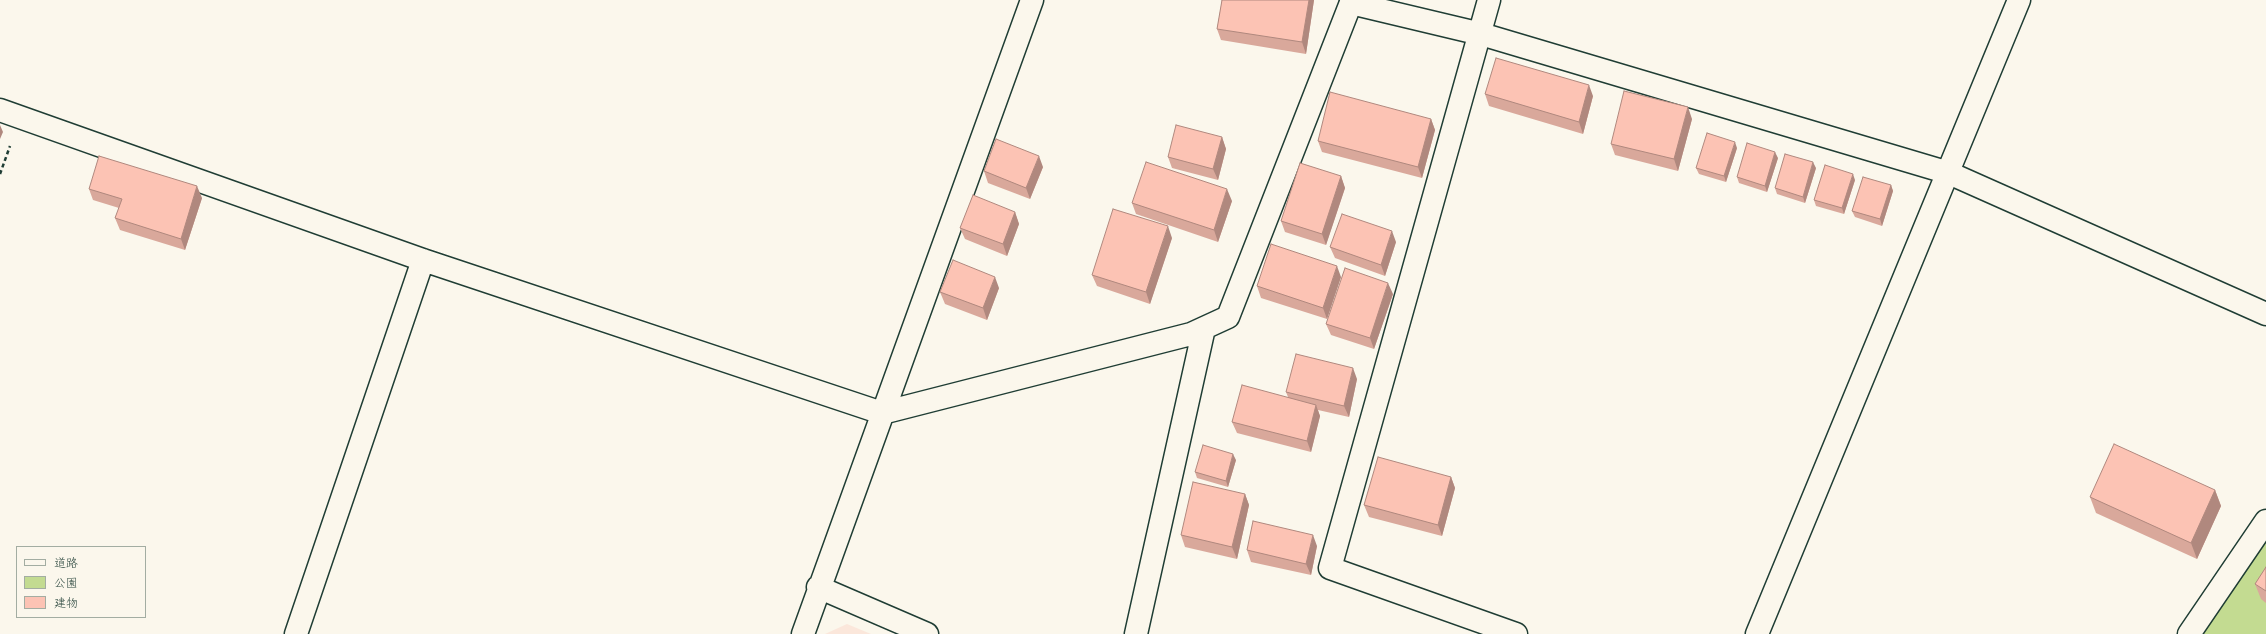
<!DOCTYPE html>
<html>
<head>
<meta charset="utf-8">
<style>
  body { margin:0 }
  #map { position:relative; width:2266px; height:634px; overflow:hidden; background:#fbf7ec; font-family:"Playpen Sans","Klee One",sans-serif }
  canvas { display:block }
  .legend { position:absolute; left:16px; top:546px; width:130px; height:72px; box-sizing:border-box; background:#fbf7ec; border:1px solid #a3ada2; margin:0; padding:5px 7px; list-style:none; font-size:12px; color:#1f3d34 }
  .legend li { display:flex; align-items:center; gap:8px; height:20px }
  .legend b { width:20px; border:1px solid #a3ada2 }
</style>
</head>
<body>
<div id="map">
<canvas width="2266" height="634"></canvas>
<ul class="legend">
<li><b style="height:5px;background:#fbf7ec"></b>道路</li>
<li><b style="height:11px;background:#c3db91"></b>公園</li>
<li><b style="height:11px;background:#fcc3b4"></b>建物</li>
</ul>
</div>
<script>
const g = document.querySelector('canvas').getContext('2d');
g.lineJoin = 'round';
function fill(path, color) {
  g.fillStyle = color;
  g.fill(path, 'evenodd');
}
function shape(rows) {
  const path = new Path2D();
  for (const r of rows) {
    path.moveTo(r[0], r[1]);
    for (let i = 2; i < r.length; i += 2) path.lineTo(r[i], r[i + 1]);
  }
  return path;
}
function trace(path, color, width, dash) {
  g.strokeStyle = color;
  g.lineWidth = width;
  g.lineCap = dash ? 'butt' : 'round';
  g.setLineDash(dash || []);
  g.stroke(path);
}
const built = shape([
  [847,624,871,634,825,634]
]);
const green = shape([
  [2266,521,2266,634,2189,634]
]);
const path = shape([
  [0,174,10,146]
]);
const minor = shape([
  [1489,0,1330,568,1516,634],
  [0,110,423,260,882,413,1191,334,1228,317,1352,0],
  [818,587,927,634],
  [296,634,423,260],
  [803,634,1032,0],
  [1136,634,1204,328],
  [1757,634,2019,0]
]);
const tertiary = shape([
  [1351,3,1481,34,1949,173,2266,314],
  [2189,634,2266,521]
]);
const wall = shape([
  [1222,0,1314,0,1306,54,1221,40,1217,29],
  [1485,94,1593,96,1583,134,1489,106],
  [1431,119,1435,130,1422,178,1322,152,1318,141],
  [1692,119,1678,171,1615,155,1611,144],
  [1222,137,1226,149,1218,180,1172,168,1168,157],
  [1737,148,1726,182,1699,174,1696,168],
  [1778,158,1767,192,1739,183,1737,177],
  [1043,167,1030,199,988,183,984,171],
  [1816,168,1805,203,1777,194,1775,188],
  [1341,176,1345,188,1326,245,1285,232,1281,221],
  [1855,180,1844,214,1816,206,1814,200],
  [1891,185,1893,191,1882,226,1855,217,1852,211],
  [89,189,202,198,185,250,120,230,115,218,119,208,93,200],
  [1232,201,1218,242,1136,214,1132,203],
  [1015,212,1019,224,1007,256,965,239,960,228],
  [1172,238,1150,304,1097,286,1092,275],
  [1396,242,1385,276,1335,258,1330,247],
  [1341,277,1327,319,1261,298,1257,286],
  [999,288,987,320,945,304,940,292],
  [1393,294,1374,349,1331,335,1326,324],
  [1357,379,1349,417,1318,410,1320,416,1311,452,1237,433,1232,422,1288,397,1286,392],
  [1236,460,1228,487,1197,478,1195,472],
  [1451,477,1455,488,1442,536,1369,517,1364,505],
  [2215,490,2221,506,2197,559,2096,513,2090,497],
  [1245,494,1249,505,1237,559,1185,547,1181,535],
  [1317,546,1311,575,1251,562,1247,550],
  [2266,567,2266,603,2261,599,2255,584]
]);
const shadedWall = shape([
  [1309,0,1314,0,1306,54,1302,42],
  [1589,85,1593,96,1583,134,1579,122],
  [1688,107,1692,119,1678,171,1674,159],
  [1431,119,1435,130,1422,178,1418,167],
  [0,125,3,132,0,139],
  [1222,137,1226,149,1218,180,1213,169],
  [1735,142,1737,148,1726,182,1724,176],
  [1775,152,1778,158,1767,192,1765,186],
  [1039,156,1043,167,1030,199,1026,188],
  [1813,162,1816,168,1805,203,1803,197],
  [1853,174,1855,180,1844,214,1842,208],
  [1341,176,1345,188,1326,245,1322,234],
  [1891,185,1893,191,1882,226,1880,219],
  [197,186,202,198,185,250,181,239],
  [1227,189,1232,201,1218,242,1214,230],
  [1015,212,1019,224,1007,256,1003,244],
  [1168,226,1172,238,1150,304,1146,292],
  [1392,231,1396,242,1385,276,1381,265],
  [1337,266,1341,277,1327,319,1323,308],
  [995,277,999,288,987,320,983,308],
  [1388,283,1393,294,1374,349,1370,338],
  [1353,368,1357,379,1349,417,1344,406],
  [1316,405,1320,416,1311,452,1307,441],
  [1233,454,1236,460,1228,487,1226,481],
  [1451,477,1455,488,1442,536,1438,525],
  [2215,490,2221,506,2197,559,2191,543],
  [1245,494,1249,505,1237,559,1232,547],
  [1313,535,1317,546,1311,575,1306,564]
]);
const building = shape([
  [1222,0,1309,0,1302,42,1217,29,1222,0],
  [1496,58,1589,85,1579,122,1485,94,1496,58],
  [1624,91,1688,107,1674,159,1611,144,1624,91],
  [1330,92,1431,119,1418,167,1318,141,1330,92],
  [1176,125,1222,137,1213,169,1168,157,1176,125],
  [1707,133,1735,142,1724,176,1696,168,1707,133],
  [996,139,1039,156,1026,188,984,171,996,139],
  [1747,143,1775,152,1765,186,1737,177,1747,143],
  [1785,154,1813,162,1803,197,1775,188,1785,154],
  [99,156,197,186,181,239,115,218,122,199,89,189,99,156],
  [1146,162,1227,189,1214,230,1132,203,1146,162],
  [1300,163,1341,176,1322,234,1281,221,1300,163],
  [1825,165,1853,174,1842,208,1814,200,1825,165],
  [1863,177,1891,185,1880,219,1852,211,1863,177],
  [973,195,1015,212,1003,244,960,228,973,195],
  [1113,209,1168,226,1146,292,1092,275,1113,209],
  [1342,214,1392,231,1381,265,1330,247,1342,214],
  [1271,244,1337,266,1323,308,1257,286,1271,244],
  [953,260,995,277,983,308,940,292,953,260],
  [1345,268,1388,283,1370,338,1326,324,1345,268],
  [1296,354,1353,368,1344,406,1286,392,1296,354],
  [1242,385,1316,405,1307,441,1232,422,1242,385],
  [2114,444,2215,490,2191,543,2090,497,2114,444],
  [1203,445,1233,454,1226,481,1195,472,1203,445],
  [1378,457,1451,477,1438,525,1364,505,1378,457],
  [1193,482,1245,494,1232,547,1181,535,1193,482],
  [1253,521,1313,535,1306,564,1247,550,1253,521],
  [2266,567,2266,591,2255,584,2266,567]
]);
fill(built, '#fbe7db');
fill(green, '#c3db91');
trace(minor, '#1f3d34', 25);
trace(tertiary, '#1f3d34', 25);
trace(path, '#1f3d34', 2.5, [4, 3]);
trace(minor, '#fbf7ec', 22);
trace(tertiary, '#fbf7ec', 22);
fill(wall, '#d9a89b');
fill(shadedWall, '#b0887e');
fill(building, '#fcc3b4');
trace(building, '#b0887e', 1);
</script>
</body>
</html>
